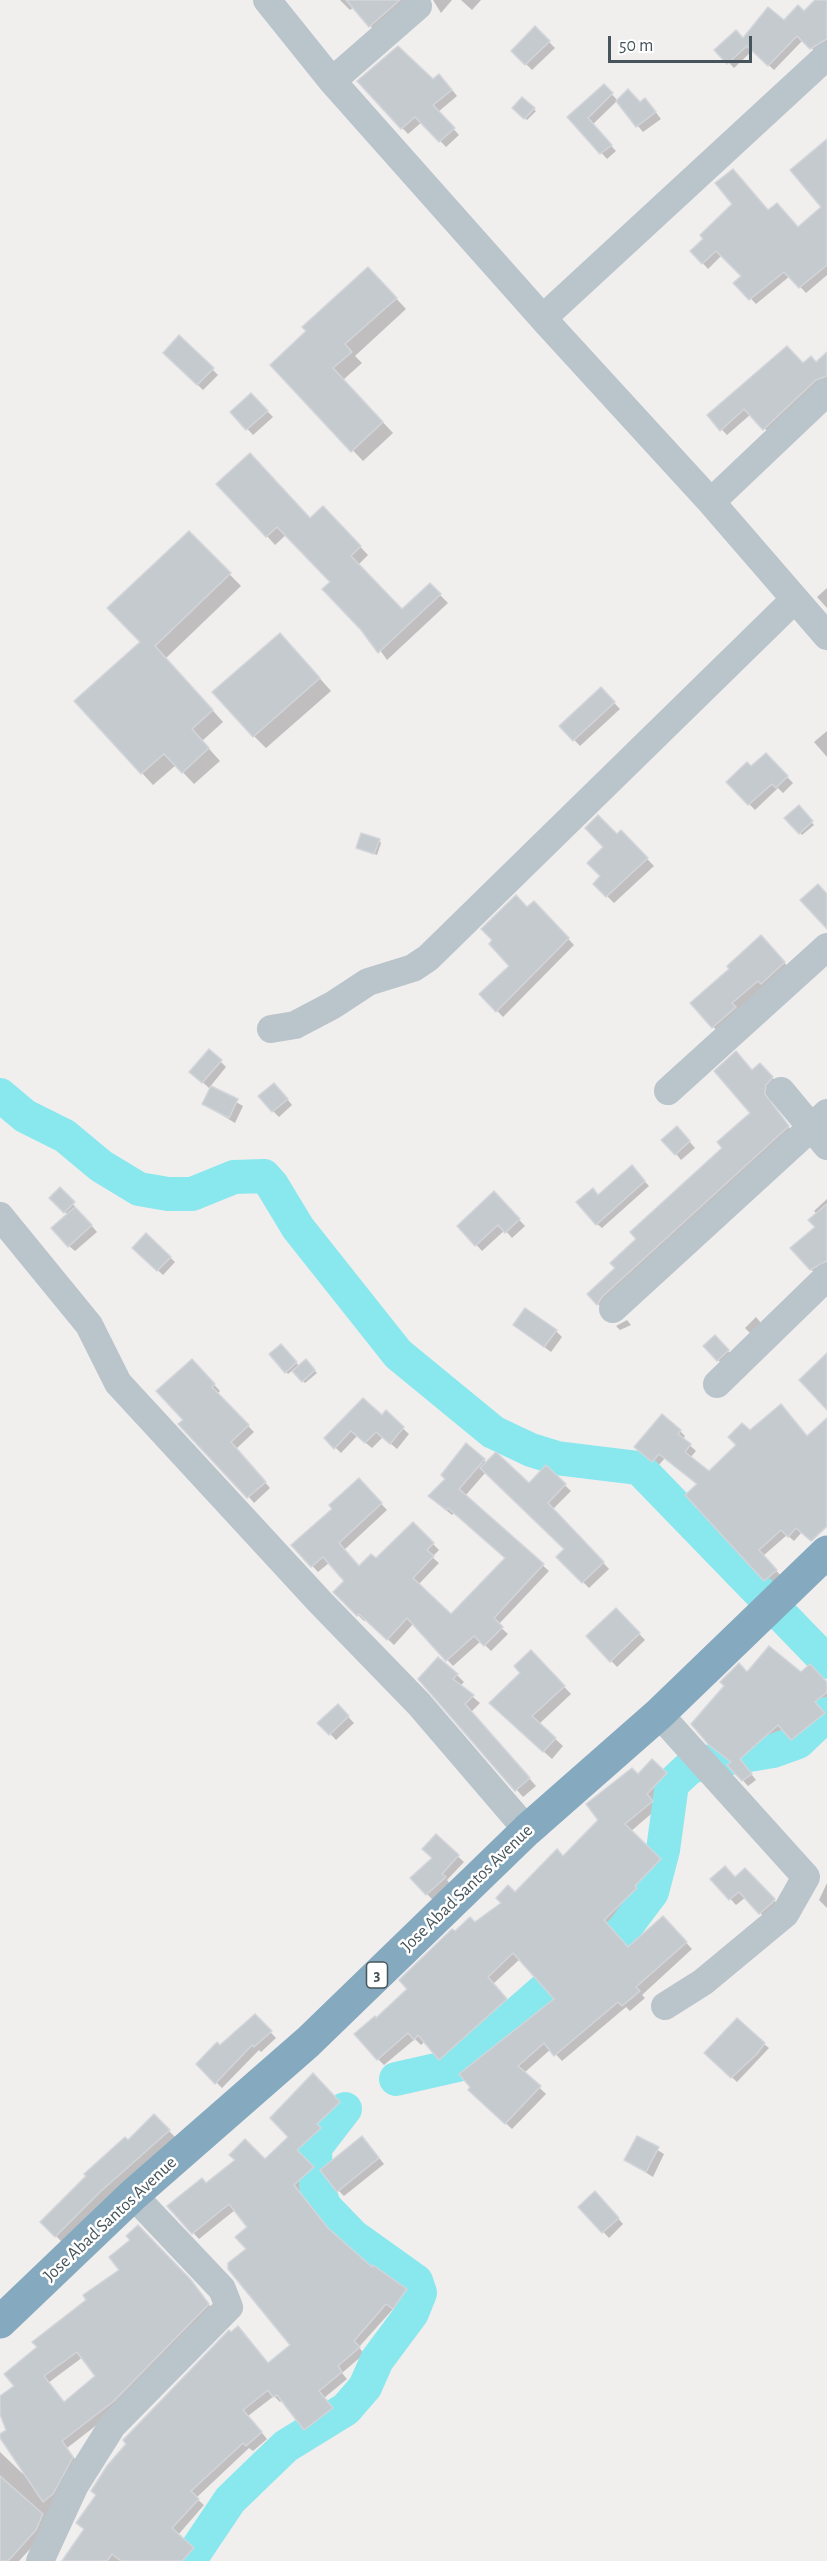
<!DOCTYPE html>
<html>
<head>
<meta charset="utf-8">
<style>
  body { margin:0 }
  #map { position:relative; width:827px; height:2561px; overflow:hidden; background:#f1eeee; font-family:"Alegreya Sans",sans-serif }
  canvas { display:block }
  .scale { position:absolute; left:608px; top:36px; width:144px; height:27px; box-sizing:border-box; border:3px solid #46555b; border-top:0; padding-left:8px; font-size:18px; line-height:21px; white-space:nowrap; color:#46555b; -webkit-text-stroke:4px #fff; paint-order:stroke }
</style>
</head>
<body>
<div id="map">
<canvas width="827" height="2561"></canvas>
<div class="scale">50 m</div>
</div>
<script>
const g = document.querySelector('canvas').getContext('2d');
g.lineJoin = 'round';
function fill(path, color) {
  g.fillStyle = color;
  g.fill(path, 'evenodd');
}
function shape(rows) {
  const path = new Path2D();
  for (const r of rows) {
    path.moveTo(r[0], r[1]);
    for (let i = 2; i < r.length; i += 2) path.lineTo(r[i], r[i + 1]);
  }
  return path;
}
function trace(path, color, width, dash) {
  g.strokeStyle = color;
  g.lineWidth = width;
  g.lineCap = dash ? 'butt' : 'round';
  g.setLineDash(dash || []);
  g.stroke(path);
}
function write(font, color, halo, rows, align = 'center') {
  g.font = font + ' "Alegreya Sans",sans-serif';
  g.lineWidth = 5;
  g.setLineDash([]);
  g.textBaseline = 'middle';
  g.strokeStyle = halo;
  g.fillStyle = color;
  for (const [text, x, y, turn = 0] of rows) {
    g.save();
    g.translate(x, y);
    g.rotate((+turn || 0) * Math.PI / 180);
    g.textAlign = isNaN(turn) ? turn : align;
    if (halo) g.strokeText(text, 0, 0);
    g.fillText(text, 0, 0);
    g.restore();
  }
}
const shadow = shape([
  [340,0,413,0,375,31,354,7,350,10],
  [433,0,452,0,441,13],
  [461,0,481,0,472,10],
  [817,0,827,2,827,46,817,53,803,40,774,70,753,50,734,68,717,50,804,13],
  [535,28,555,48,532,70,513,51],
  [445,81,457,96,438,112,459,135,446,147,422,122,408,134,359,82],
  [604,86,618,101,651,106,661,119,643,132,617,101,592,125,616,151,607,159,569,117],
  [522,99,536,111,527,120,514,108],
  [827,141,827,275,806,293,790,276,756,304,736,283,743,276,722,255,708,269,692,251,768,212,798,228,823,207],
  [379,280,406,309,355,356,362,363,343,380,393,433,363,461,272,365],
  [180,337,218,375,203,390,165,353],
  [816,364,827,365,827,383,770,434,751,414,727,435,709,416,803,365],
  [251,395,273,417,253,435,232,412],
  [258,463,310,520,331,516,368,555,358,565,403,611,430,585,448,603,387,660,332,582,287,534,275,545,267,536],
  [189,533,241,586,166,658,223,722,202,741,220,761,194,784,176,765,153,785,142,773,142,642],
  [827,588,827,608,817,597],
  [292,647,331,691,266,748,254,736],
  [601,689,620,709,580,746,561,726],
  [827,731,827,757,814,742],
  [766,755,793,783,783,793,778,788,755,810,728,782,751,768],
  [799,808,814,825,802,835,787,818],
  [621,832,654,866,614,903,595,884,602,876,605,847],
  [379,840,381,843,377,855,357,847],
  [534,903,574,945,503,1017,481,994,511,966,527,909],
  [768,945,792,971,721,1035,692,1004],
  [221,1062,226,1067,209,1088,197,1077],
  [753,1071,767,1072,779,1085,772,1092,771,1103,794,1134,605,1311,589,1295,617,1268,638,1239,724,1148,752,1113],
  [212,1088,243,1106,235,1123,203,1104],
  [280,1090,292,1105,279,1117,273,1111],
  [683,1134,695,1148,681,1160,676,1154],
  [636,1172,649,1186,602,1228,597,1224,598,1196],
  [60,1189,97,1232,75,1251,69,1246,68,1215,51,1198],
  [494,1193,525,1226,512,1238,505,1230,482,1251,459,1226],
  [827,1199,827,1267,816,1275,793,1248,817,1227,817,1214,814,1211],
  [146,1235,175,1262,163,1275,134,1248],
  [756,1317,761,1323,750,1333,745,1328],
  [627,1320,631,1325,620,1330,616,1326],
  [515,1325,556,1331,562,1337,551,1352],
  [715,1337,733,1356,724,1366,705,1347],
  [281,1346,299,1366,306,1361,317,1373,305,1383,293,1370,288,1374,271,1355],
  [192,1361,220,1391,217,1394,254,1432,236,1449,270,1488,254,1503,185,1420],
  [386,1413,409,1434,397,1449,383,1437,372,1448,357,1436,341,1453,326,1438,382,1417],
  [827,1429,827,1527,812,1541,802,1532,794,1541,787,1535,763,1556,781,1576,771,1585,687,1495,698,1484,665,1458,658,1466,641,1452,680,1431,685,1436,683,1439,696,1451,690,1458,709,1473,750,1432,808,1438],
  [466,1445,487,1463,529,1485,546,1467,571,1491,553,1509,609,1569,589,1588,558,1557,566,1549,486,1472,465,1496,549,1571,498,1625,508,1634,491,1651,481,1641,453,1666,414,1623,394,1645,366,1619,364,1621,335,1592,346,1581,329,1563,318,1572,293,1545,334,1509,359,1480,387,1510,344,1550,359,1568,376,1560,413,1524,439,1550,432,1557,439,1563,418,1585,451,1616,507,1559,455,1512,452,1515,436,1502],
  [616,1610,645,1640,617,1667,588,1636],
  [531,1652,571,1694,539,1724,563,1746,552,1759,498,1711,522,1673],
  [748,1674,801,1674,827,1684,827,1701,819,1708,827,1721,797,1744,784,1729,744,1765,756,1780,748,1786,729,1765,732,1763],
  [457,1675,464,1682,460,1686,480,1703,471,1712,536,1786,523,1797,420,1679],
  [338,1706,354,1723,336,1740,320,1723],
  [652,1761,673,1780,652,1802,658,1808,630,1832,666,1867,640,1894,642,1896,609,1928,628,1949,669,1924,692,1949,642,1995,645,1998,630,2011,626,2007,562,2061,551,2049,524,2073,546,2094,512,2129,470,2090,556,1999,520,1959,493,1984,513,2007,447,2065,425,2041,421,2045,415,2039,384,2065,378,2059,376,2020,409,1989,455,1933,475,1924,564,1858],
  [436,1836,464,1862,447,1880,450,1884,433,1900,427,1894],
  [745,1871,779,1905,766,1919,746,1897,736,1905,712,1879,736,1879],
  [827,1883,827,1908,819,1900],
  [255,2016,276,2038,261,2052,259,2050,222,2088,198,2064],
  [764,2044,769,2048,737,2082,706,2053],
  [313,2075,345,2109,322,2130,326,2134,302,2157,318,2174,299,2192,332,2233,372,2270,412,2296,399,2313,393,2309,359,2347,364,2354,342,2373,347,2379,324,2398,337,2415,311,2435,283,2400,280,2402,274,2396,248,2416,267,2439,253,2451,249,2448,196,2498,204,2505,178,2535,198,2555,193,2561,65,2561,269,2365,293,2345,248,2249,249,2227,235,2210,199,2239,169,2207,206,2184,265,2161,291,2137],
  [154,2116,175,2137,62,2242,42,2222],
  [638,2138,664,2154,653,2177,626,2160],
  [368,2144,384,2164,344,2196,339,2191],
  [601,2199,623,2224,609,2238,580,2207],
  [196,2288,214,2311,120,2407,67,2448,78,2463,42,2536,19,2561,0,2561,0,2452,23,2474,0,2410,0,2398,16,2386,6,2374],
  [83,2357,97,2377,65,2403,48,2383]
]);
const river = shape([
  [0,1095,25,1116,65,1136,101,1166,139,1189,168,1194,192,1194,234,1177,264,1176,272,1185,298,1228,398,1354,493,1432,531,1450,557,1458,639,1468,827,1662],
  [707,1762,773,1751,798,1742,827,1714],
  [396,2079,458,2065,544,1990,622,1932,652,1892,663,1850,672,1784,689,1768,700,1764],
  [189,2561,230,2500,262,2469,286,2446,346,2409,365,2387,377,2360,412,2313,420,2293,416,2281,353,2236,325,2207,316,2185,315,2148,345,2109]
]);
const building = shape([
  [346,0,400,0,369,27,346,0],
  [815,0,827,0,827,39,810,49,797,36,768,66,747,46,727,64,714,50,736,30,743,38,768,7,784,20,798,5,804,11,815,0],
  [535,26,550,41,525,65,511,51,535,26],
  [398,46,433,79,439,74,452,90,433,105,455,128,439,142,415,117,401,129,357,81,398,46],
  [604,84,613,93,588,118,612,145,600,154,567,117,604,84],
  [628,89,640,102,645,98,656,112,636,127,616,101,628,89],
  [522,97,535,108,524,119,512,108,522,97],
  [827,139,827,265,799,288,784,272,749,300,733,283,741,276,716,251,702,264,690,251,703,239,700,235,732,204,715,183,733,169,768,210,777,203,798,227,821,207,790,170,827,139],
  [368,267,397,298,345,344,352,352,333,368,383,422,351,452,270,365,306,331,302,327,368,267],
  [179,335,214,368,197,385,163,353,179,335],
  [787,346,803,363,811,356,816,362,827,352,827,376,816,380,763,430,744,409,720,431,707,415,787,346],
  [251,393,268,411,246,430,230,412,251,393],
  [250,453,310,518,323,506,361,546,351,556,402,609,430,583,441,594,378,653,361,630,322,589,330,582,277,527,266,537,216,484,250,453],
  [189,531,231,573,155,646,213,710,192,729,209,748,182,773,164,754,141,774,74,701,140,642,107,608,189,531],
  [280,633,320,678,253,737,212,692,280,633],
  [601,687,615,702,573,741,559,726,601,687],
  [766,753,788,776,776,788,772,784,748,805,726,782,747,762,751,766,766,753],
  [799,805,813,821,799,834,784,818,799,805],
  [598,815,617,834,621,830,648,858,606,897,593,884,600,876,587,863,603,847,585,828,598,815],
  [361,833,380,839,374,854,356,848,361,833],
  [818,884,827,894,827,929,800,900,818,884],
  [516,895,527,907,534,901,569,938,496,1012,479,994,509,966,489,944,492,940,481,929,516,895],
  [761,935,785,962,761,984,758,981,732,1003,736,1007,712,1028,690,1003,729,969,727,966,761,935],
  [209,1049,222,1060,202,1083,189,1072,209,1049],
  [736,1051,752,1070,760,1063,773,1077,766,1085,765,1094,789,1126,602,1297,597,1305,587,1294,615,1268,610,1263,636,1239,630,1232,722,1148,717,1142,750,1113,714,1071,736,1051],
  [274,1083,288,1099,272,1112,258,1096,274,1083],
  [211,1086,238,1099,229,1118,202,1104,211,1086],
  [677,1126,690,1141,675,1155,661,1140,677,1126],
  [632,1165,645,1181,596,1225,576,1202,593,1188,598,1195,632,1165],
  [60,1187,75,1202,64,1213,49,1198,60,1187],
  [494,1191,520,1219,505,1233,498,1225,475,1246,457,1226,494,1191],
  [827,1204,827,1261,810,1270,790,1248,815,1227,808,1220,827,1204],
  [75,1207,92,1225,68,1247,51,1228,75,1207],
  [146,1233,171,1257,157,1271,132,1248,146,1233],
  [525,1308,557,1330,544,1347,513,1325,525,1308],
  [715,1335,729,1350,717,1361,703,1346,715,1335],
  [281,1344,297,1362,285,1373,269,1354,281,1344],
  [827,1353,827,1410,799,1380,827,1353],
  [192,1359,215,1384,212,1387,249,1425,231,1442,266,1482,247,1498,178,1424,183,1420,156,1391,192,1359],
  [306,1359,315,1370,302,1382,292,1371,306,1359],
  [363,1398,382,1415,386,1410,404,1427,390,1444,376,1432,365,1443,351,1431,334,1449,324,1438,363,1398],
  [781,1404,807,1436,827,1418,827,1526,811,1541,796,1528,788,1537,781,1530,759,1550,777,1570,764,1581,685,1495,697,1484,659,1454,652,1462,634,1447,662,1414,681,1430,678,1434,691,1444,685,1452,709,1471,736,1445,728,1437,742,1423,750,1430,781,1404],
  [466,1443,485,1459,459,1489,544,1564,494,1618,503,1627,484,1646,474,1636,446,1661,407,1618,387,1640,359,1614,357,1616,333,1592,344,1581,323,1557,311,1567,291,1545,332,1509,329,1505,359,1478,382,1503,339,1543,359,1566,371,1554,376,1558,413,1522,434,1543,427,1550,434,1556,413,1578,451,1614,505,1558,448,1508,446,1510,428,1496,445,1479,441,1475,466,1443],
  [496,1452,529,1483,546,1465,566,1484,548,1503,604,1562,582,1583,556,1557,564,1549,480,1468,496,1452],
  [616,1608,640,1633,610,1662,586,1636,616,1608],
  [769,1646,801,1672,810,1664,827,1682,827,1692,815,1702,825,1713,791,1740,778,1725,740,1759,752,1774,742,1781,727,1765,731,1762,709,1745,691,1724,724,1686,720,1682,739,1663,747,1672,769,1646],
  [531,1650,565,1686,532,1716,556,1738,543,1752,489,1703,520,1673,514,1666,531,1650],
  [438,1657,458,1674,453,1679,474,1695,465,1704,530,1778,515,1791,418,1679,438,1657],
  [338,1704,349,1716,329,1735,317,1723,338,1704],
  [652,1759,667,1773,647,1794,653,1801,625,1824,661,1859,635,1886,637,1888,604,1920,628,1947,663,1916,687,1942,636,1987,640,1991,622,2006,618,2002,554,2056,544,2043,518,2066,541,2086,505,2124,468,2090,470,2087,459,2074,554,1999,513,1953,488,1977,507,1999,439,2060,418,2035,414,2040,408,2033,377,2060,354,2034,375,2016,376,2018,407,1989,399,1980,452,1929,455,1931,470,1917,475,1922,501,1903,496,1898,508,1885,515,1892,557,1849,563,1856,598,1820,586,1804,632,1768,638,1774,652,1759],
  [436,1834,459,1855,442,1874,446,1877,426,1895,410,1878,432,1858,422,1849,436,1834],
  [725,1866,735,1877,745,1868,775,1899,772,1903,759,1914,739,1892,729,1900,710,1879,725,1866],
  [255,2014,272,2031,254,2047,252,2045,215,2084,196,2064,217,2042,220,2045,255,2014],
  [737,2018,765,2043,756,2055,731,2078,704,2053,737,2018],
  [313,2073,340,2102,317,2124,321,2128,297,2150,314,2167,294,2185,328,2228,372,2267,373,2265,407,2289,393,2309,386,2304,354,2341,360,2347,338,2366,342,2372,319,2391,333,2408,304,2430,277,2395,273,2397,268,2390,243,2410,262,2432,246,2446,243,2443,191,2491,199,2499,172,2528,194,2548,182,2561,121,2561,112,2554,107,2561,62,2561,84,2529,76,2523,96,2495,91,2491,107,2466,126,2444,123,2440,229,2330,231,2332,238,2326,268,2363,290,2345,228,2269,228,2263,246,2249,235,2237,247,2227,229,2204,192,2234,167,2206,202,2178,206,2183,235,2160,229,2155,245,2139,265,2159,288,2137,270,2118,313,2073],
  [154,2114,170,2130,100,2192,55,2237,40,2222,86,2176,84,2174,125,2137,128,2140,154,2114],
  [362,2136,379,2158,337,2192,320,2170,362,2136],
  [637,2136,659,2147,646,2172,624,2160,637,2136],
  [595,2191,619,2218,602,2233,578,2207,595,2191],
  [138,2225,191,2280,209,2304,114,2401,62,2441,73,2457,53,2494,43,2502,0,2438,0,2434,6,2430,0,2414,0,2396,14,2386,4,2374,37,2347,32,2342,86,2300,83,2295,119,2270,109,2257,130,2240,126,2236,138,2225],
  [77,2352,95,2376,64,2402,44,2376,77,2352],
  [0,2476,43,2514,36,2530,8,2561,0,2561,0,2476]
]);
const minor = shape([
  [267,0,332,81,547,323,711,502,827,636],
  [332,81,418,6],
  [543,318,827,56],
  [711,502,827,392],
  [271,1029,295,1025,333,1005,368,982,413,968,428,958,795,599],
  [668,1091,827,947],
  [781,1091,827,1146],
  [0,1216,89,1325,118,1383,320,1602,419,1704,527,1830],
  [613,1309,827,1113],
  [717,1384,827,1277],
  [659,1714,806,1877,785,1914,703,1982,665,2006],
  [40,2561,75,2485,112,2426,229,2307,222,2289,133,2195]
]);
const highway = shape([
  [0,2322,133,2195,308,2042,527,1830,659,1714,827,1552]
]);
const shields = [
  [377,1975,21]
];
const shieldNames = [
  ["3",377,1975]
];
const streetNames = [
  ["Jose Abad Santos Avenue",467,1888,-44],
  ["Jose Abad Santos Avenue",110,2219,-43]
];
fill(shadow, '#0003');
trace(river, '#88e8ed', 34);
fill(building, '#c5cace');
trace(building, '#d2d5da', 1.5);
trace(minor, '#b9c5cb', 28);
trace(highway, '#85a9be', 33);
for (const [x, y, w] of shields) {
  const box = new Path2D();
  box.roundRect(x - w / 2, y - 13, w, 26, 4.5);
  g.fillStyle = '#fff';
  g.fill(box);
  trace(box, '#46555b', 1.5);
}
write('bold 16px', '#46555b', null, shieldNames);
write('18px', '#46555b', '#fff', streetNames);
</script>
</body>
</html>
